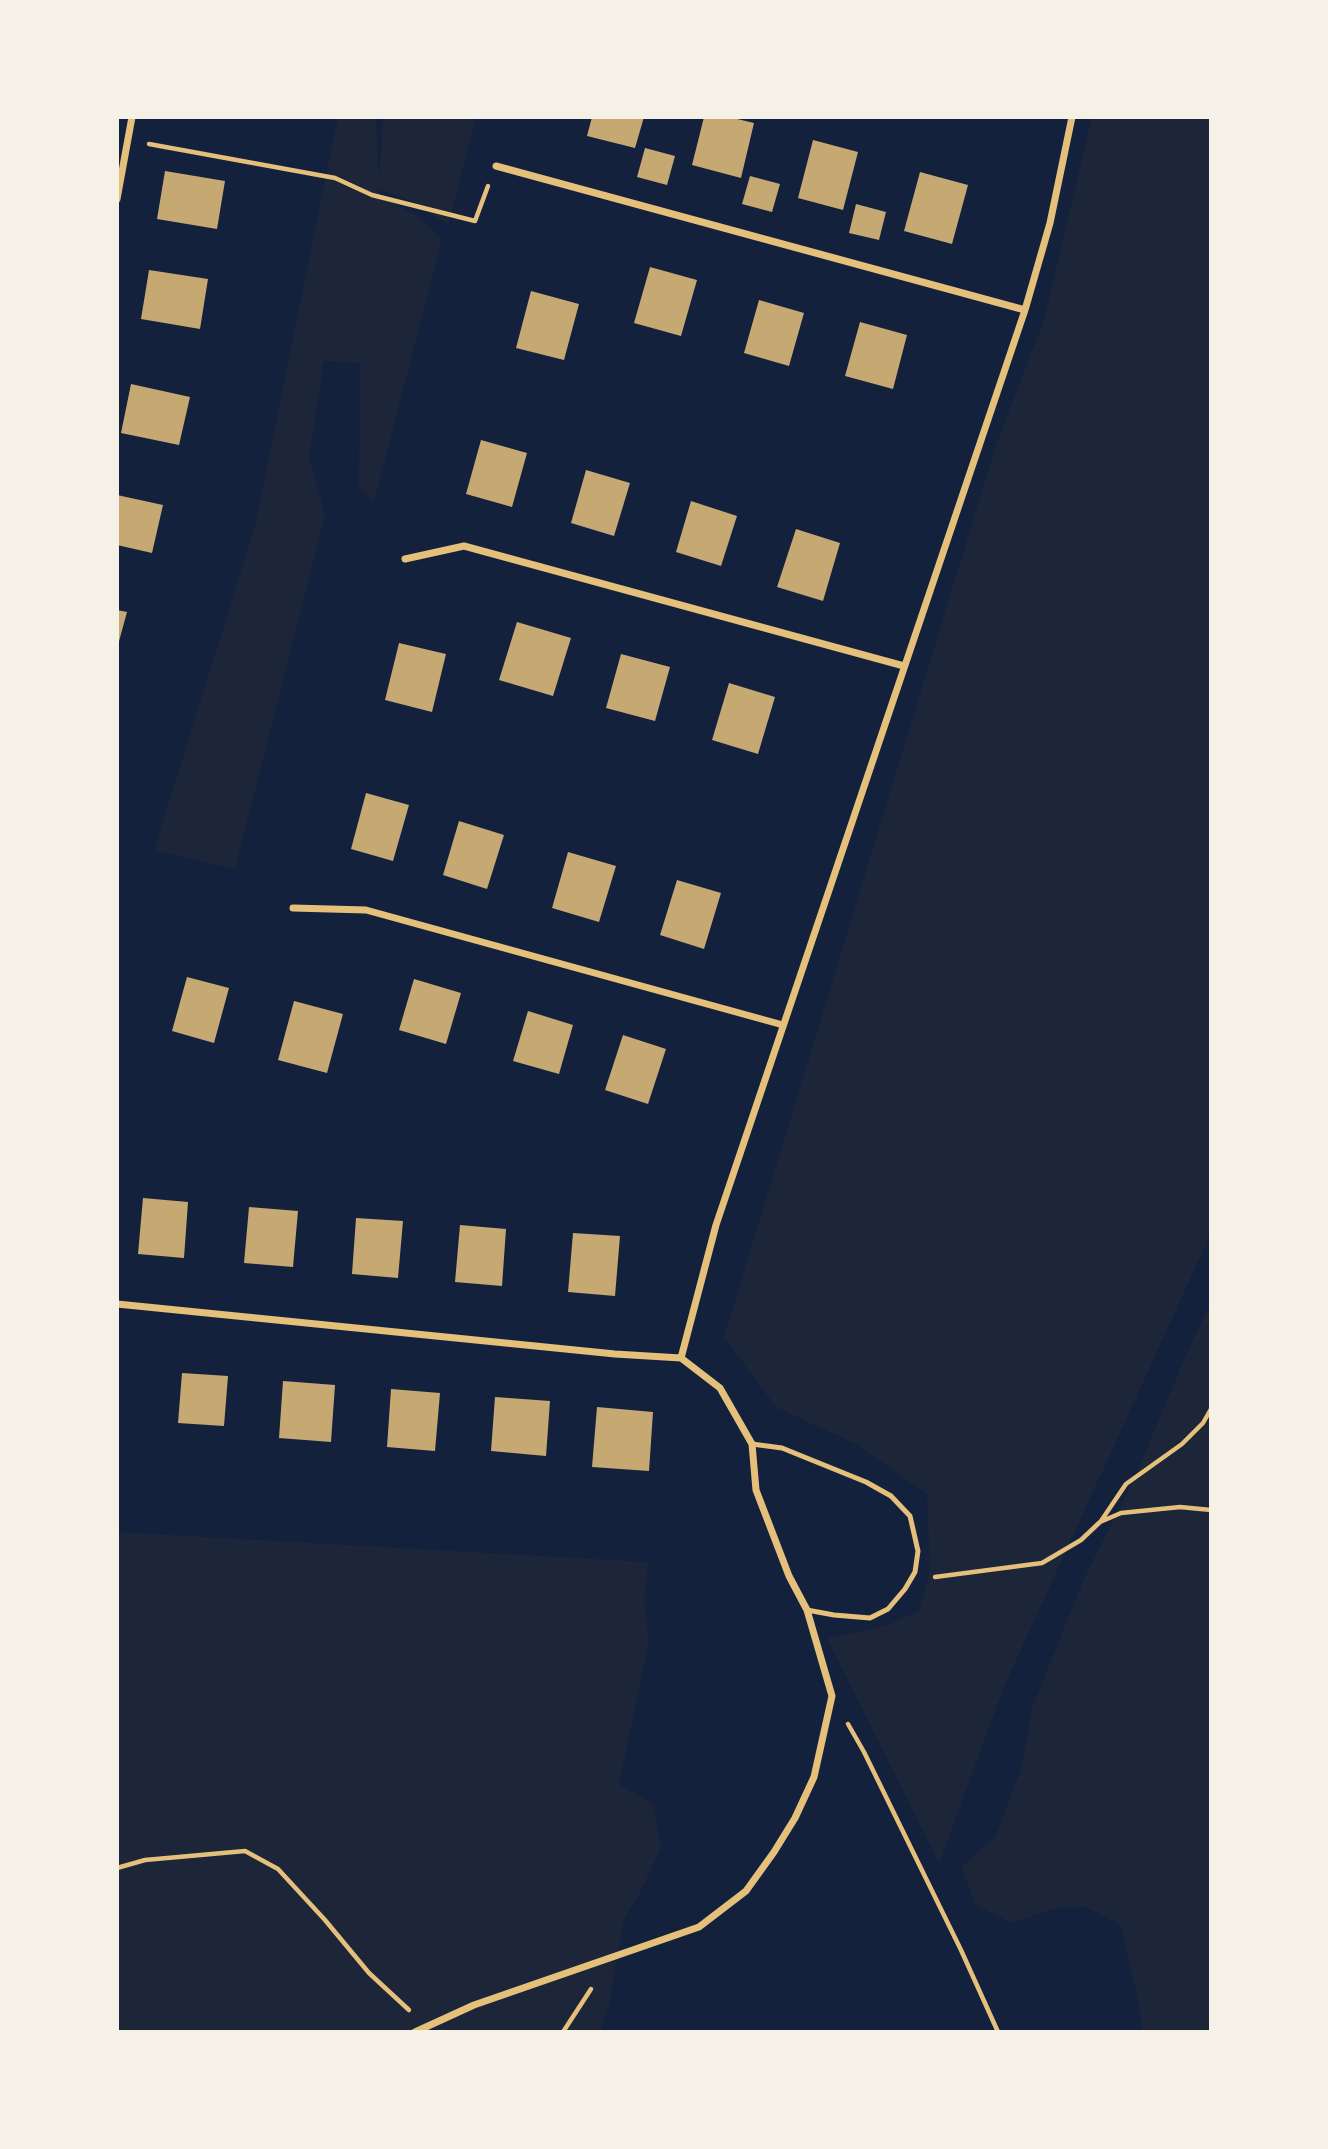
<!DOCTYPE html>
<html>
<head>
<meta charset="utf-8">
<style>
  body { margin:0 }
  #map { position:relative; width:1328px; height:2149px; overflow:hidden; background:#14213d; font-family:Lato,sans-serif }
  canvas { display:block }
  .frame { position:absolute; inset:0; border:119px solid #f6f1e7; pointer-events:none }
</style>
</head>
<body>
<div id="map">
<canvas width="1328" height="2149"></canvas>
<div class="frame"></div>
</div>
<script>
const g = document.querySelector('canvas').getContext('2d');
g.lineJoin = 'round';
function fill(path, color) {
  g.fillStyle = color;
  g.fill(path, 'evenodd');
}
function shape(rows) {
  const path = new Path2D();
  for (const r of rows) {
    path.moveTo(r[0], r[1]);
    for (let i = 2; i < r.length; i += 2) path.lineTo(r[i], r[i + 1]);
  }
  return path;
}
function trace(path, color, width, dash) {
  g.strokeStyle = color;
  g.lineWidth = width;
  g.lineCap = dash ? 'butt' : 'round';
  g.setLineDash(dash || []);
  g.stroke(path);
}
const green = shape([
  [338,117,376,117,379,180,383,121,386,117,476,117,448,226,419,204,379,189,380,195,418,217,442,239,374,502,359,486,360,363,324,361,309,458,325,515,235,869,154,850,255,526],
  [1092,117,1211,117,1211,1233,1004,1687,939,1863,827,1638,882,1627,919,1611,930,1571,927,1494,856,1444,776,1407,724,1337,996,445,1044,320],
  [1211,1302,1211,2032,1143,2032,1137,1995,1121,1925,1086,1907,1056,1908,1012,1923,976,1905,961,1867,995,1837,1021,1770,1032,1708,1084,1579,1138,1470,1186,1355],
  [117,1532,648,1562,644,1600,649,1641,619,1784,653,1804,661,1847,641,1891,624,1919,609,2004,600,2032,117,2032]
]);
const building = shape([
  [592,117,644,117,635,148,587,136],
  [704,117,729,117,754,123,741,178,692,165],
  [813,140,858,152,843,210,798,198],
  [645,148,675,156,667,185,637,177],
  [165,171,225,181,217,229,157,219],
  [920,172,968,185,952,244,904,231],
  [750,176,780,184,772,212,742,204],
  [856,204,886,212,879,240,849,233],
  [650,267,697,280,681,336,634,323],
  [149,270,208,279,200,329,141,319],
  [531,291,579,304,564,360,516,348],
  [759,300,804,313,789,366,744,353],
  [860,322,907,335,893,389,845,376],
  [131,384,190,397,179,445,121,433],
  [481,440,527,453,512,507,466,494],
  [586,470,630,483,614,536,571,523],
  [117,495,163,505,152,553,117,545],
  [691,501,737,516,721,566,676,552],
  [796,529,840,543,823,601,777,587],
  [117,610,127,612,118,645,117,645],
  [517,622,571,638,553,696,499,680],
  [399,643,446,654,432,712,385,700],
  [621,654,670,667,655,721,606,708],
  [729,683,775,697,758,754,712,740],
  [366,793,409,805,393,861,351,849],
  [459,821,504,835,487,889,443,875],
  [568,852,616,866,599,922,552,908],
  [677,880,721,893,704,949,660,935],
  [187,977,229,988,214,1043,172,1031],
  [414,979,461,993,446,1044,399,1030],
  [294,1001,343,1014,327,1073,278,1060],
  [528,1011,573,1025,559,1074,513,1061],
  [623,1035,666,1049,648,1104,605,1090],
  [143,1198,188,1202,184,1258,138,1254],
  [249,1207,298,1211,293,1267,244,1263],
  [356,1218,403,1221,398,1278,352,1274],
  [460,1225,506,1229,502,1286,455,1282],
  [573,1233,620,1236,615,1296,568,1292],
  [182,1373,228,1376,224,1426,178,1423],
  [283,1381,335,1385,331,1442,279,1438],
  [391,1389,440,1393,435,1451,387,1447],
  [495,1397,550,1401,546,1456,491,1451],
  [597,1407,653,1412,649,1471,592,1467]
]);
const path = shape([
  [149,144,335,178,372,195,475,221,488,186],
  [1101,1521,1126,1484,1182,1444,1203,1423,1211,1409],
  [935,1577,1042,1563,1081,1540,1100,1522,1121,1513,1180,1507,1211,1510],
  [848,1724,864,1752,961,1950,998,2032],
  [117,1868,145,1860,245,1851,278,1869,325,1920,369,1973,409,2010],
  [563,2032,591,1989]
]);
const service = shape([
  [752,1444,782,1448,866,1482,891,1496,910,1516,918,1551,915,1572,905,1589,888,1609,870,1618,834,1615,807,1610]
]);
const minor = shape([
  [496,166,1025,310],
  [117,199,132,117],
  [405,559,464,546,904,666],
  [293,908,366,910,783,1025],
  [117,1304,615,1354,681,1358,716,1225,1025,310,1050,223,1072,117],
  [415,2032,474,2005,699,1927,746,1891,774,1852,795,1818,814,1777,832,1696,807,1610,789,1576,756,1490,752,1444,720,1388,681,1358]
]);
fill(green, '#1d2539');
fill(building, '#c6a872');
trace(path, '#e5c07b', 4.5);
trace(service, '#e5c07b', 5);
trace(minor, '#e5c07b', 7);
</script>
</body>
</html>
